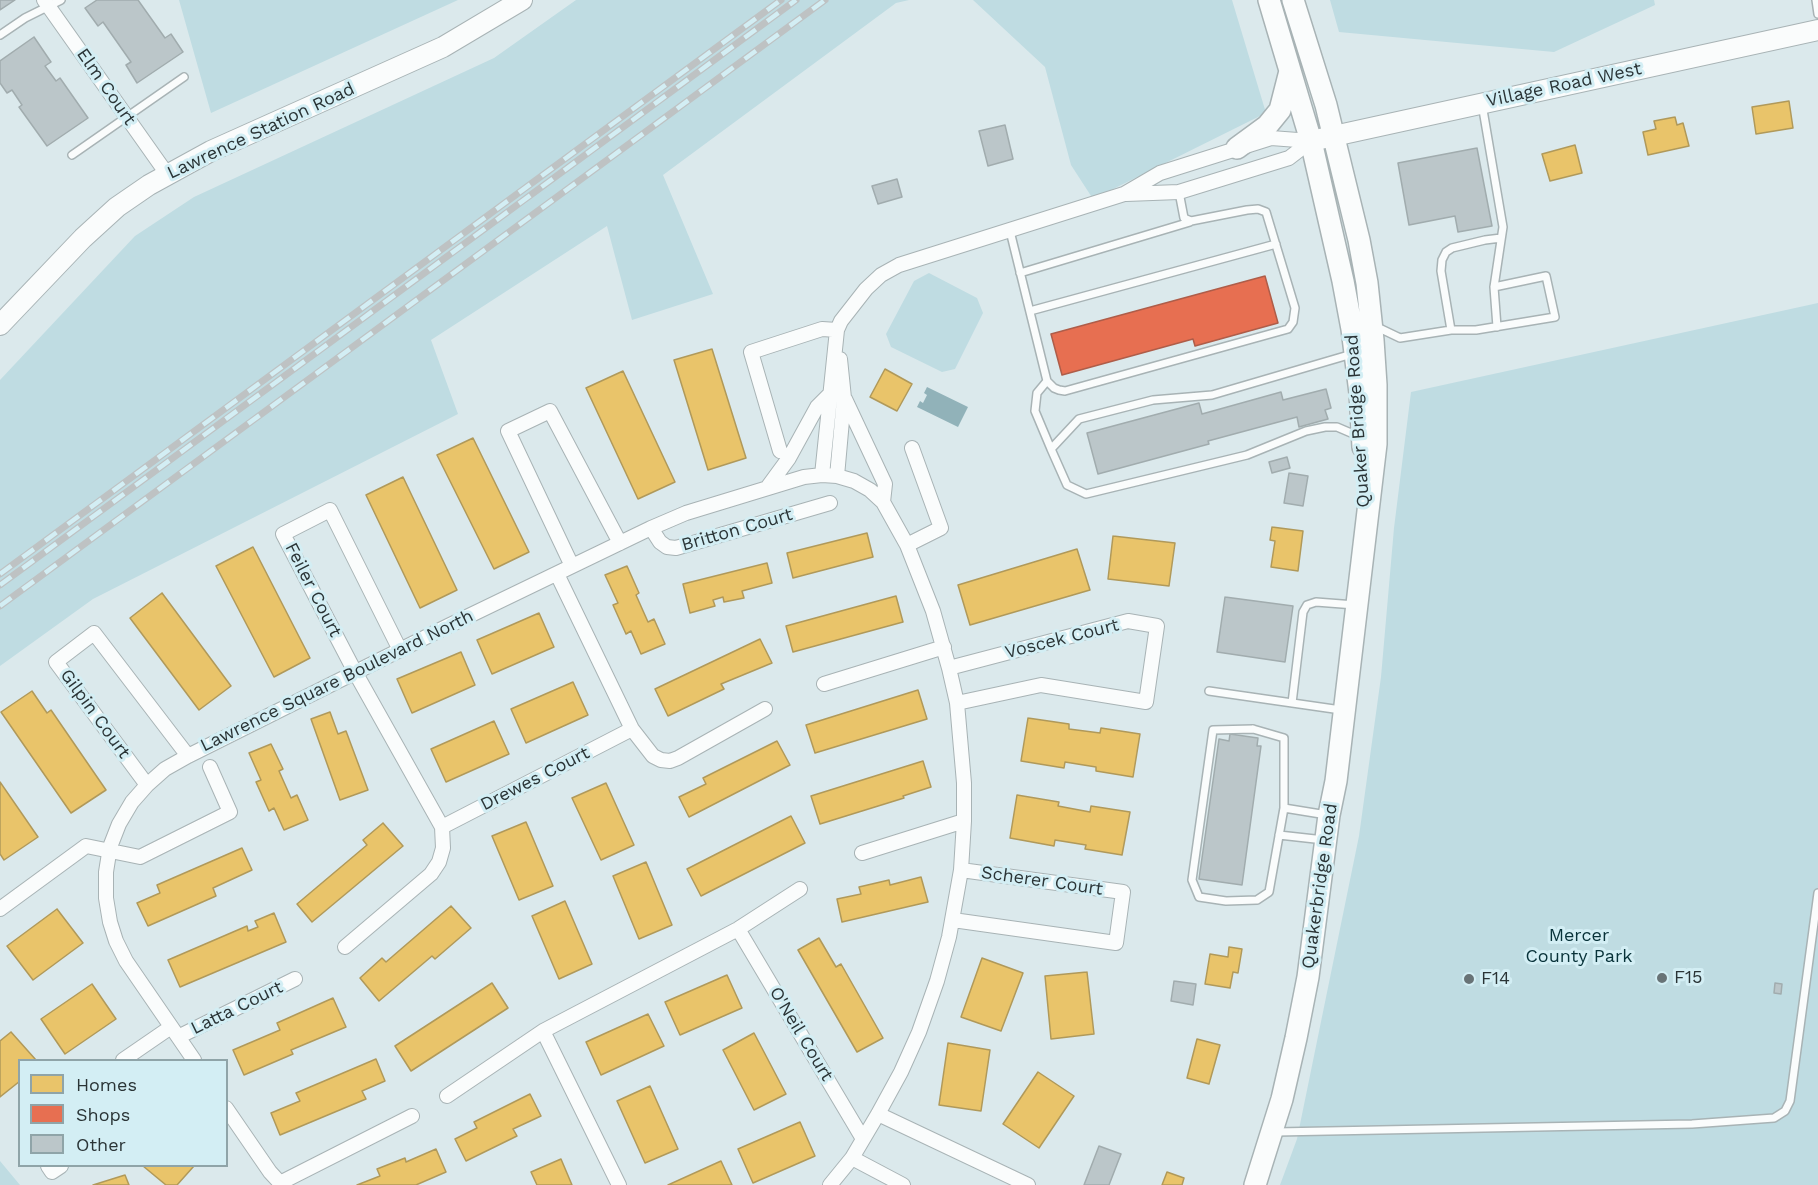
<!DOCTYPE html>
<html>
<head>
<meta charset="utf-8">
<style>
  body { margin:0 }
  #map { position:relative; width:1818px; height:1185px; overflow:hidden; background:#dbe9ec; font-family:"Work Sans",sans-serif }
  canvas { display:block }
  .legend { position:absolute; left:18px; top:1059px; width:210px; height:108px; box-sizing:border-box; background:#d3eef4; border:2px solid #8fa4a8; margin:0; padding:8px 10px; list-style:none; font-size:18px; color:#2a3436 }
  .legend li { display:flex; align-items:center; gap:12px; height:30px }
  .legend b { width:30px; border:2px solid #8fa4a8 }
</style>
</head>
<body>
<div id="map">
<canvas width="1818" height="1185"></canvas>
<ul class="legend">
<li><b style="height:16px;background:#e9c46a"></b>Homes</li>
<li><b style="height:16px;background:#e76f51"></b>Shops</li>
<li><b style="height:16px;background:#bbc6c9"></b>Other</li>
</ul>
</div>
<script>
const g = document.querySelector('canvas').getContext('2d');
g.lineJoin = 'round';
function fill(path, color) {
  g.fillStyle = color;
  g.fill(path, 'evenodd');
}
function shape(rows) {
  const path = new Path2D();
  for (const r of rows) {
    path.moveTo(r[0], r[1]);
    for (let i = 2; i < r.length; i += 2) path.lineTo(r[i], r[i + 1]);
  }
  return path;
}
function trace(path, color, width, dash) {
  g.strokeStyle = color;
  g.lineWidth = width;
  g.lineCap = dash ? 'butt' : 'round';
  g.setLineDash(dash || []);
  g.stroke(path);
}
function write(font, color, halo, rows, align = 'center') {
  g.font = font + ' "Work Sans",sans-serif';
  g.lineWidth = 6;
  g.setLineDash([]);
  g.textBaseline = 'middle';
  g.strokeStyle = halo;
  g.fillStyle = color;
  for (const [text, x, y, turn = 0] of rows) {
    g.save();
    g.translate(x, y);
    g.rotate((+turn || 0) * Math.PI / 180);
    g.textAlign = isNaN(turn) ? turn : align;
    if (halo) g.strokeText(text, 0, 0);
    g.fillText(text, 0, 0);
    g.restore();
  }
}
const green = shape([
  [179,0,458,0,211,113],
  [576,0,909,0,896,3,663,175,713,294,632,320,607,226,431,340,458,414,93,599,0,666,0,380,135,236,194,197,494,58],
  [973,0,1232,0,1266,113,1093,199,1071,165,1045,67],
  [1330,0,1654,0,1655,5,1554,52,1339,32],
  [929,273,977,298,983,313,955,369,942,372,891,347,886,334,914,281],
  [1818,303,1818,1185,1280,1185,1297,1139,1359,836,1381,677,1394,528,1411,392],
  [0,1161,20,1185,0,1185]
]);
const water = shape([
  [927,387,968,407,958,427,917,407,920,401,923,403,927,395,924,393]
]);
const homes = shape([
  [1789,101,1793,128,1756,134,1752,107,1789,101],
  [1675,117,1677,125,1683,123,1689,146,1648,155,1643,132,1656,129,1654,121,1675,117],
  [1575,145,1582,173,1550,181,1542,154,1575,145],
  [712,349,746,458,708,470,674,360,712,349],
  [885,369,912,384,897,411,870,397,885,369],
  [623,371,675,482,638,499,586,388,623,371],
  [473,438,529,552,494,569,437,455,473,438],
  [403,477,457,590,420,608,366,495,403,477],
  [1272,527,1303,531,1298,571,1271,567,1275,541,1270,540,1272,527],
  [867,533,873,557,793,578,787,553,867,533],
  [1113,536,1175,543,1169,586,1108,579,1113,536],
  [253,547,310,658,274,677,216,566,253,547],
  [1077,549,1090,590,970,625,958,585,1077,549],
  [767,563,772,583,742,591,744,598,724,602,723,597,713,600,715,606,690,613,683,584,767,563],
  [627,566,639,593,636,595,648,622,654,619,665,644,641,654,631,631,626,634,613,605,618,603,605,575,627,566],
  [162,593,231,686,199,710,130,618,162,593],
  [896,596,903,622,793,652,786,626,896,596],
  [539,613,554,647,492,674,477,640,539,613],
  [760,639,772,663,721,684,724,689,668,716,655,689,760,639],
  [461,652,475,685,412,713,397,679,461,652],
  [573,682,588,715,526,743,511,709,573,682],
  [918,690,927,719,815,753,806,725,918,690],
  [32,691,47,713,51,710,106,790,71,813,1,712,32,691],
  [330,712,338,734,346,731,368,790,340,800,311,719,330,712],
  [1028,718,1069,724,1069,729,1100,733,1101,728,1140,734,1133,777,1096,771,1096,767,1065,762,1064,768,1021,761,1028,718],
  [494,721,509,754,446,782,431,749,494,721],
  [777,741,790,765,689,817,679,797,706,784,703,778,777,741],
  [271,744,283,769,279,771,291,798,297,795,308,820,284,830,274,808,269,811,256,782,261,780,249,753,271,744],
  [923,761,931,787,903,796,904,798,820,824,811,796,923,761],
  [0,782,38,837,4,860,0,854,0,782],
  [606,783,634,845,601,860,572,798,606,783],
  [1017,795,1059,802,1058,806,1090,812,1091,806,1130,812,1122,855,1085,849,1086,845,1055,840,1054,846,1010,838,1017,795],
  [791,816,805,843,701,896,687,869,791,816],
  [526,822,553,886,519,900,492,836,526,822],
  [383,823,403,846,312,922,297,904,367,845,363,840,383,823],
  [242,848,252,870,213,888,216,896,148,926,137,903,160,893,157,885,242,848],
  [646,862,672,925,639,939,613,876,646,862],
  [921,877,928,902,842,922,837,899,861,894,859,887,889,880,890,885,921,877],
  [565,901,592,964,559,979,532,916,565,901],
  [451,906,471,928,435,959,432,956,379,1001,360,978,382,958,386,962,451,906],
  [57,909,83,943,33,980,7,946,57,909],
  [274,913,286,942,180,987,168,960,247,926,248,931,258,927,255,921,274,913],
  [819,938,836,967,841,964,883,1038,857,1052,798,950,819,938],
  [1229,947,1242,949,1238,973,1233,972,1230,988,1205,984,1210,954,1228,957,1229,947],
  [982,958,1023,973,1001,1031,961,1017,982,958],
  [1087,972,1094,1034,1051,1039,1045,976,1087,972],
  [727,975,742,1008,680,1035,665,1002,727,975],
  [492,983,508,1008,411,1071,395,1046,492,983],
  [92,984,116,1019,65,1054,41,1019,92,984],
  [333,998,346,1027,291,1050,293,1054,244,1075,233,1050,280,1030,277,1023,333,998],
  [648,1014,664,1046,601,1075,586,1042,648,1014],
  [11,1032,36,1060,20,1060,20,1081,0,1097,0,1041,11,1032],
  [754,1033,786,1094,754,1110,723,1050,754,1033],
  [1197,1039,1220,1045,1209,1084,1187,1078,1197,1039],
  [948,1043,990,1050,981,1111,939,1105,948,1043],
  [376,1059,385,1081,362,1091,366,1099,280,1135,271,1113,300,1101,296,1093,376,1059],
  [1038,1072,1074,1096,1039,1148,1003,1124,1038,1072],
  [650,1086,678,1149,645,1163,617,1101,650,1086],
  [530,1094,541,1116,513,1129,517,1136,466,1161,455,1139,477,1128,474,1122,530,1094],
  [800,1122,815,1156,753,1183,738,1149,800,1122],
  [436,1149,446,1172,416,1185,357,1185,380,1176,377,1169,405,1158,406,1162,436,1149],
  [561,1159,572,1185,537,1185,531,1172,561,1159],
  [721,1161,732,1185,668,1185,721,1161],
  [143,1166,194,1166,177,1185,166,1185,143,1166],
  [1167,1172,1184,1178,1182,1185,1162,1185,1167,1172],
  [125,1175,129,1185,93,1185,125,1175]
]);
const shops = shape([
  [1265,276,1278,323,1195,346,1193,339,1062,375,1051,334,1265,276]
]);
const building = shape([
  [0,0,15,0,0,10,0,0],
  [97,0,138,0,165,38,171,34,183,52,137,83,126,65,131,62,103,22,98,26,85,8,97,0],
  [34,37,51,62,45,66,56,81,60,78,88,118,47,146,19,107,22,105,12,90,7,93,0,83,0,61,34,37],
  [1005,125,1013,159,988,166,979,131,1005,125],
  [1477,148,1492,226,1458,232,1455,216,1409,225,1398,163,1477,148],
  [897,179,902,197,878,204,872,186,897,179],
  [1326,389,1331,408,1325,410,1328,419,1299,427,1297,417,1208,441,1209,444,1098,474,1087,433,1199,403,1202,414,1281,392,1283,400,1326,389],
  [1287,457,1290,468,1272,473,1269,462,1287,457],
  [1289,473,1308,476,1303,506,1284,503,1289,473],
  [1225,597,1293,606,1285,662,1217,652,1225,597],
  [1230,734,1258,738,1257,746,1261,746,1242,885,1199,879,1219,739,1229,741,1230,734],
  [1174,981,1196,984,1193,1005,1171,1001,1174,981],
  [1775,983,1782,984,1781,994,1774,993,1775,983],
  [1099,1146,1121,1154,1109,1185,1084,1185,1099,1146]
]);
const lane = shape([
  [1816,0,1818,14],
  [0,35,25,18,61,0],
  [1482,104,1503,227,1494,287,1497,327],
  [72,155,184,77],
  [1010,231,1047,381,1054,388,1059,390,1065,391,1288,329,1293,322,1295,308,1266,212,1258,209,1247,210,1191,221,1184,218,1179,192],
  [1020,273,1190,222],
  [1030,311,1276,244],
  [1377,327,1400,338,1451,330,1476,330,1555,317,1546,276,1494,287],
  [1451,330,1441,271,1442,260,1446,252,1452,248,1485,240,1501,238],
  [1352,354,1212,395,1153,400,1079,419,1051,449,1067,485,1086,494,1247,455,1306,431,1325,427,1337,427,1358,436],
  [1047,381,1037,393,1035,411,1051,449],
  [1209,691,1341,710],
  [1292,703,1303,612,1307,605,1316,602,1355,605],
  [1253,729,1284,738,1284,808,1269,892,1257,900,1226,901,1199,897,1192,880,1213,730,1253,729],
  [1284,808,1327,815],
  [1279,835,1324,840],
  [1276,1132,1692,1124,1774,1118,1785,1111,1790,1101,1818,893]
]);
const street = shape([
  [44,0,167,174],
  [1126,194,1179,192,1289,158,1311,141],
  [845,399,885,484,883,502],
  [780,451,751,352,822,329,837,330],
  [822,475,837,330,841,321,866,289,881,275,899,265,1124,194,1160,173,1271,138,1311,141],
  [837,476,844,398,840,359],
  [767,488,789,458,817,407,830,394],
  [651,528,660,542,667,547,676,548,830,503],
  [907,545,941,528,912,448],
  [572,566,508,431,550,411,620,543],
  [557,574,632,729,653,756,661,760,670,761,678,758,765,709],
  [949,668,1128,621,1157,626,1146,702,1041,685,957,703],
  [824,684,944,647],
  [147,785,56,662,94,633,188,756],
  [442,827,632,729],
  [862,853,964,821],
  [0,909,86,846,140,857,230,812,210,767],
  [953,920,1116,943,1123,892,961,870],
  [738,929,863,1139],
  [345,947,431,874,439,862,443,848,442,827,355,672,283,534,330,510,400,650],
  [543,1031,619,1185],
  [178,1037,295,979],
  [123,1060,171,1027],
  [194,1060,126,961,116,941,110,922,106,898,106,872,110,847,119,824,132,802,147,785,165,769,188,756,448,626,651,528,686,513,804,477,822,475,837,476,854,481,870,490,883,502,907,545,933,611,949,668,957,703,964,783,964,821,961,870,949,937,937,981,919,1032,901,1072,878,1114,852,1158,830,1185],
  [447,1096,543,1031,738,929,800,889],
  [226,1108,270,1172,282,1185],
  [878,1114,1028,1185],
  [852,1158,903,1185],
  [48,1166,52,1172,61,1166],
  [280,1183,412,1116]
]);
const secondary = shape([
  [1311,141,1818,30],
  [0,325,83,238,117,207,149,185,211,151,443,47,522,0]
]);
const primary = shape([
  [1269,0,1311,141,1343,281,1352,329,1360,393,1363,447],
  [1237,148,1267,126,1280,110,1290,71],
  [1255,1185,1282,1099,1296,1038,1308,977,1329,815,1336,781,1376,444,1376,385,1373,340,1367,283,1359,240,1326,105,1293,0]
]);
const rail = shape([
  [0,574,781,0],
  [0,585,796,0],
  [0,606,825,0]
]);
const markers = [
  [1662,978,6,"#687376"],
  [1469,979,6,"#687376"]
];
const streetNames = [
  ["Village Road West",1564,85,-12],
  ["Elm Court",106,87,55],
  ["Lawrence Station Road",261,131,-25],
  ["Quaker Bridge Road",1358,421,-94],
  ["Britton Court",737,530,-16],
  ["Feiler Court",313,590,63],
  ["Voscek Court",1062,639,-14],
  ["Lawrence Square Boulevard North",337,681,-26],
  ["Gilpin Court",95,714,54],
  ["Drewes Court",535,779,-27],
  ["Scherer Court",1042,881,8],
  ["Quakerbridge Road",1320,886,-82],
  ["Latta Court",237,1008,-26],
  ["O'Neil Court",801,1034,59]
];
const parkNames = [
  ["Mercer",1579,936],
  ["County Park",1579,957]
];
const poiNames = [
  ["F15",1674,978],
  ["F14",1481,979]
];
fill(green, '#bfdce2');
fill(water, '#91b2b9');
fill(homes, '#e9c46a');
trace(homes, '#b0995a', 1.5);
fill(shops, '#e76f51');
trace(shops, '#ae5d49', 1.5);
fill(building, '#bbc6c9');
trace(building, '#a1acae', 1.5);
trace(lane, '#a8b3b5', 10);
trace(street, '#a8b3b5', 16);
trace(secondary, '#a8b3b5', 22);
trace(primary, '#a8b3b5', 24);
trace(lane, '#fafcfc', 7);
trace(street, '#fafcfc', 14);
trace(secondary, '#fafcfc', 20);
trace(primary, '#fafcfc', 21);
trace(rail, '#bec2c3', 7);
trace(rail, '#d3eef4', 4.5, [14]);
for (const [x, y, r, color] of markers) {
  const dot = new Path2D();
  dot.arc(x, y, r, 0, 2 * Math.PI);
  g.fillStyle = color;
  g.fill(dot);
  trace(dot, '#d3eef4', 2);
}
write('18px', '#2a3436', '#d3eef4', streetNames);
write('18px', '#083239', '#d3eef4', parkNames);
write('18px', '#2a3436', '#d3eef4', poiNames, 'left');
</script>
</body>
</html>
